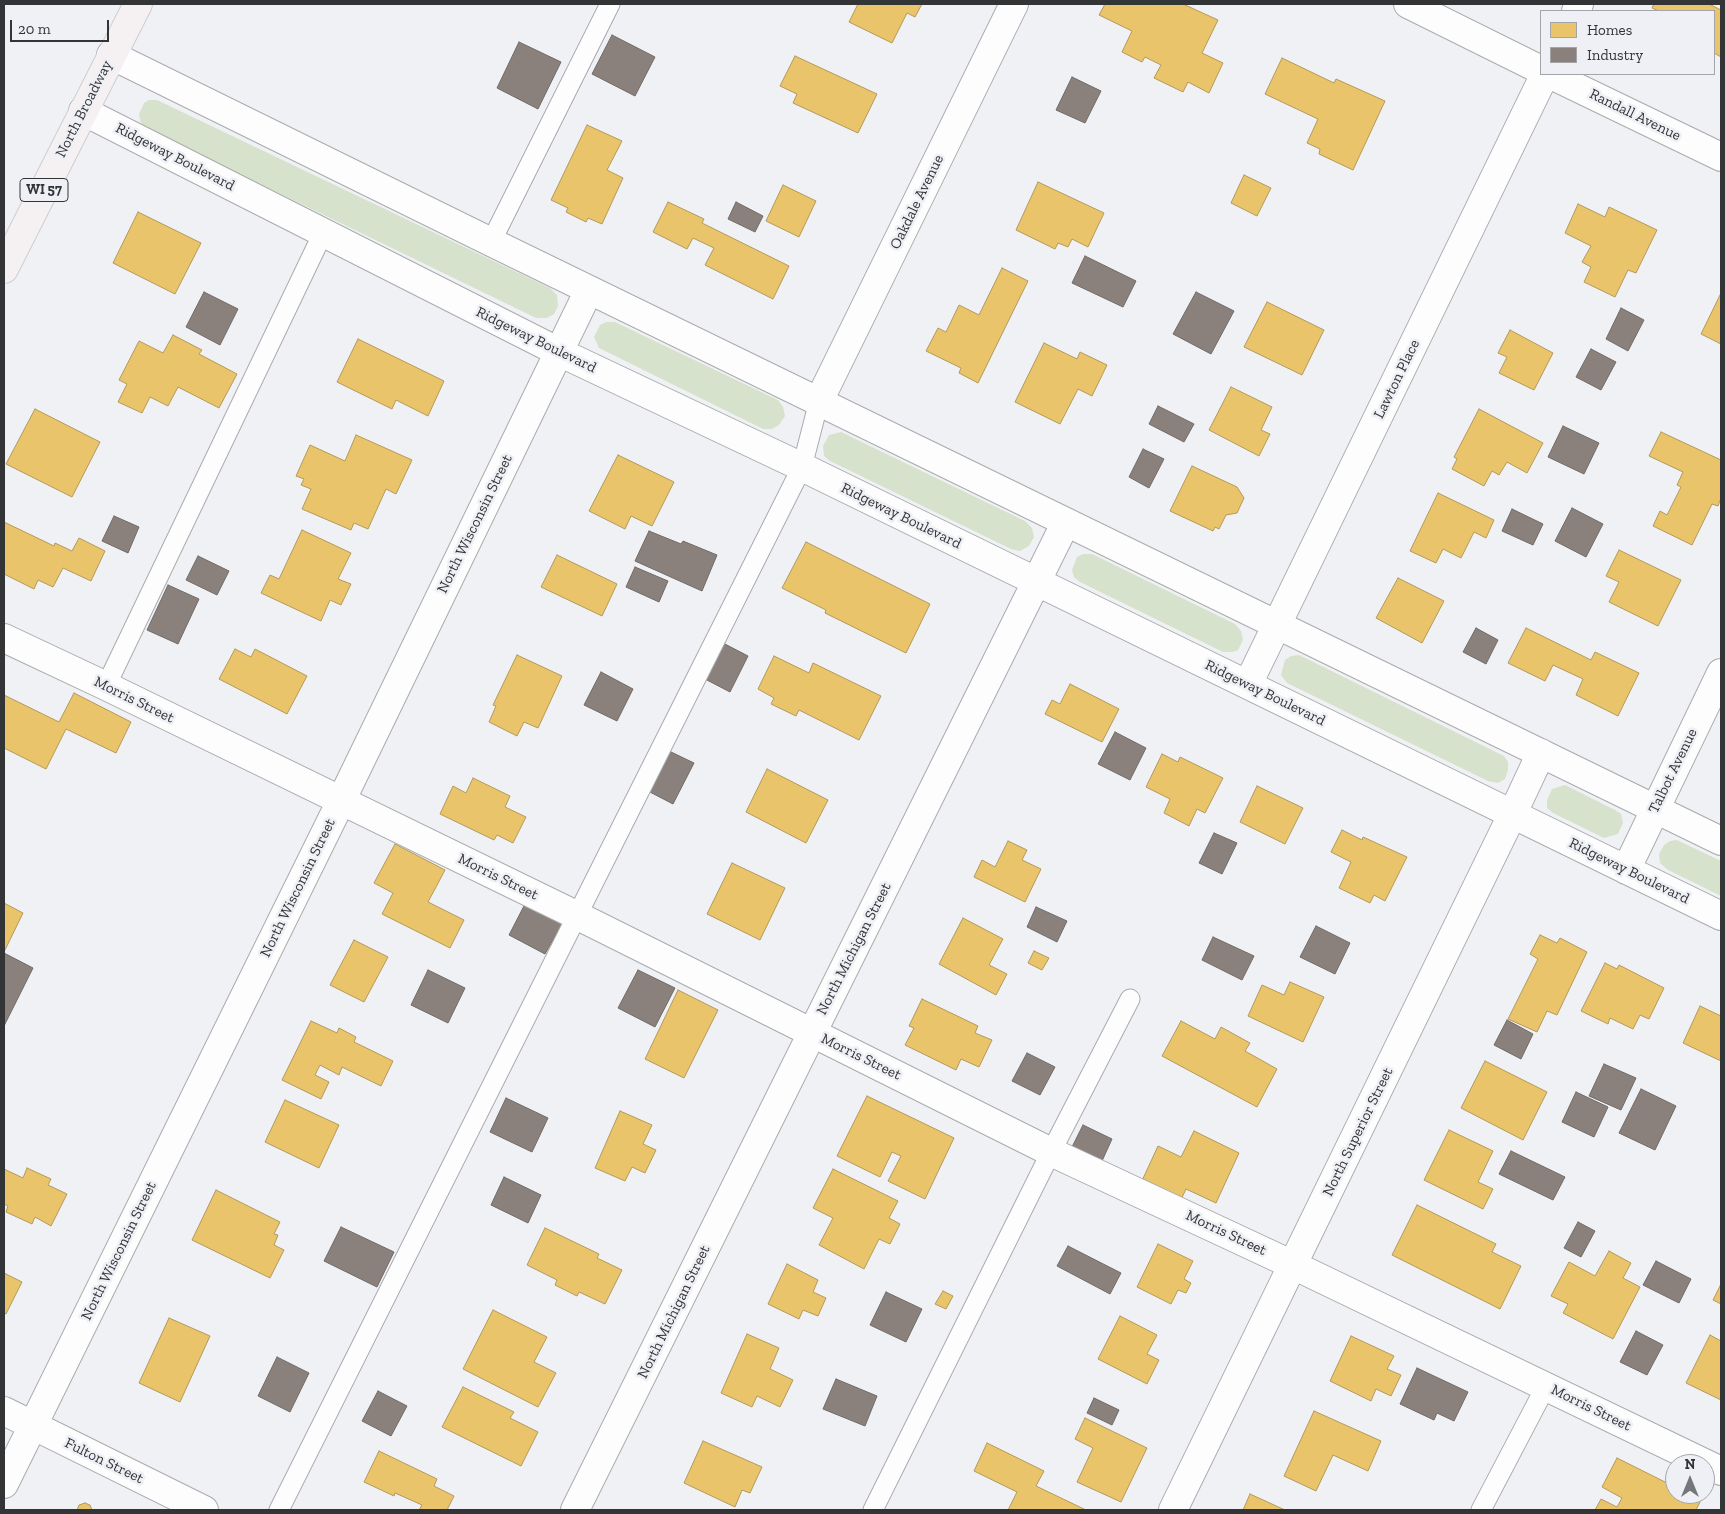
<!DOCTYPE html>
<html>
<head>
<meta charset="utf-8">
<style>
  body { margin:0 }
  #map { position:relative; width:1725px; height:1514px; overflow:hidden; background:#f0f1f5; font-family:"Zilla Slab",serif }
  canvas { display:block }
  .frame { position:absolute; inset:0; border:5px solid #333436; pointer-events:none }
  .legend { position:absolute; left:1540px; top:10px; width:175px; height:65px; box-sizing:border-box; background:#eff0f6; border:1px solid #a4a5a9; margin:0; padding:6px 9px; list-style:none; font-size:15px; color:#333436 }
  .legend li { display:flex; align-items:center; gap:10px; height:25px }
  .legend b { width:25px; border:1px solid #a4a5a9 }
  .north { position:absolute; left:1665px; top:1454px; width:50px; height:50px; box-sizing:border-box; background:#eff0f6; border:1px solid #a4a5a9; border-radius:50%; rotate:0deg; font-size:14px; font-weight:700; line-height:20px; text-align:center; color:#333436 }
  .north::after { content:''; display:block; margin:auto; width:18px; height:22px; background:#757679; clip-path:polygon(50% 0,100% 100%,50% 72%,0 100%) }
  .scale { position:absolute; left:10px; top:20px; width:99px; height:22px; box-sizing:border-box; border:2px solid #333436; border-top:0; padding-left:6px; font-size:15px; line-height:18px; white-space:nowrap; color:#333436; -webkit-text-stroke:4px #eff0f6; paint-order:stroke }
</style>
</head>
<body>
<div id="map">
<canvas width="1725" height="1514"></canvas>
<div class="frame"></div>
<ul class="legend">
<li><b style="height:14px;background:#e9c46a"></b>Homes</li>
<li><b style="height:14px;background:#8a817c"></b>Industry</li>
</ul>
<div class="north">N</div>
<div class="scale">20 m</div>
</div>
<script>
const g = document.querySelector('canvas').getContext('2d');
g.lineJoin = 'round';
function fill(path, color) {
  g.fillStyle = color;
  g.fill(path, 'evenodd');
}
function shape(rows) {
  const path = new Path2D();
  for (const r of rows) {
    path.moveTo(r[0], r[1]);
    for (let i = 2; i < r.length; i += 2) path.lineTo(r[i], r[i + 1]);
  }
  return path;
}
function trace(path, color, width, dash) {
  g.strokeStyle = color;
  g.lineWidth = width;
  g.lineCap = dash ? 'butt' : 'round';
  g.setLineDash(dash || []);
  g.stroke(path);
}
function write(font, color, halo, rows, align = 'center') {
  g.font = font + ' "Zilla Slab",serif';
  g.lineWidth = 5;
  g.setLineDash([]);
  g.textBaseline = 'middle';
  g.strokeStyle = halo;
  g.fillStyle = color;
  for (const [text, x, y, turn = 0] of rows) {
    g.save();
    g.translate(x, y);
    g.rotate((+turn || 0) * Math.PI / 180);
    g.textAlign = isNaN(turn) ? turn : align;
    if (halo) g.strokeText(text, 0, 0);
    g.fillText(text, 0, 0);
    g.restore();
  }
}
const green = shape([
  [149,100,157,100,550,288,557,295,558,306,554,314,547,318,536,318,149,130,141,123,139,114,144,103],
  [606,322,615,322,778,400,783,407,785,416,779,425,772,429,763,429,599,348,594,337,600,325],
  [841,432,1025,521,1032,528,1034,537,1029,546,1020,551,1011,549,830,461,824,456,823,446,829,435],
  [1083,554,1092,554,1235,624,1241,631,1243,640,1238,650,1232,652,1223,652,1080,582,1074,577,1072,570,1077,557],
  [1299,655,1504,756,1508,762,1508,770,1505,779,1498,783,1488,781,1287,683,1281,675,1285,660,1291,656],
  [1565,785,1615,810,1621,814,1623,823,1618,834,1604,838,1553,813,1547,808,1547,800,1552,789],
  [1677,840,1721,861,1721,896,1668,870,1660,863,1659,854,1664,845,1670,841]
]);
const homes = shape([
  [858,4,922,4,915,17,907,13,892,43,849,22,858,4],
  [1105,4,1183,4,1218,20,1202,53,1223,63,1209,93,1188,82,1183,92,1154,78,1161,65,1145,57,1142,62,1122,52,1132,31,1099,15,1105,4],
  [1654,4,1709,4,1721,10,1721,57,1714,53,1714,11,1659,11,1652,8,1654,4],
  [795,56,877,94,858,133,793,103,797,94,780,86,795,56],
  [1282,58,1334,83,1336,79,1385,101,1353,170,1319,154,1320,149,1307,143,1318,119,1265,94,1282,58],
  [587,125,622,141,607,170,623,178,602,224,588,218,586,222,566,212,568,208,551,200,587,125],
  [1244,175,1271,188,1257,216,1231,203,1244,175],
  [1038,182,1104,213,1088,247,1072,239,1068,247,1058,243,1055,249,1016,230,1038,182],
  [783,185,816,201,799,237,766,221,783,185],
  [668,202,704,219,702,223,789,266,773,299,705,265,714,248,693,238,687,249,653,232,668,202],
  [1578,204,1605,217,1609,207,1657,230,1636,273,1628,270,1615,297,1584,282,1591,267,1582,262,1591,246,1565,233,1578,204],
  [138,212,201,243,175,294,113,263,138,212],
  [1002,268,1028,281,978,383,959,373,961,368,926,351,938,328,946,332,959,305,979,315,1002,268],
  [1721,293,1721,344,1701,334,1721,293],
  [1267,302,1324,330,1302,375,1244,347,1267,302],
  [1510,330,1553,353,1534,390,1499,373,1507,357,1498,353,1510,330],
  [173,335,202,350,199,354,237,374,219,408,178,387,168,406,150,397,142,413,118,402,127,384,119,380,139,341,163,353,173,335],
  [358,339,444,381,428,416,396,400,392,409,337,382,358,339],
  [1044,343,1077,359,1080,352,1107,365,1092,396,1078,389,1060,424,1015,402,1044,343],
  [1231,387,1272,407,1261,430,1270,434,1259,456,1209,430,1231,387],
  [35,409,100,442,72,497,6,464,35,409],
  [1479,409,1543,443,1527,473,1507,462,1499,475,1492,471,1484,486,1452,469,1457,459,1454,457,1479,409],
  [1661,432,1721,460,1721,498,1718,506,1712,504,1692,545,1653,526,1660,511,1667,515,1681,487,1677,485,1683,472,1649,456,1661,432],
  [356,435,412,460,396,494,386,489,368,529,354,523,351,530,302,509,311,489,301,485,304,479,296,476,310,445,345,461,356,435],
  [618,455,674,482,652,526,631,516,625,529,589,511,618,455],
  [1192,466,1237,487,1244,498,1237,513,1226,515,1219,529,1215,527,1213,531,1170,511,1192,466],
  [1438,493,1494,520,1486,538,1474,532,1461,558,1443,549,1436,563,1410,551,1438,493],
  [4,522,54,546,55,543,72,551,79,538,105,551,91,581,63,568,53,587,38,580,34,589,4,574,4,522],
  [302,530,351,553,338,579,351,584,341,605,330,600,321,621,261,593,270,575,279,579,302,530],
  [806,542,930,604,906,653,825,613,826,610,782,588,806,542],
  [1619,550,1681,580,1658,626,1609,602,1619,582,1606,576,1619,550],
  [557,555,617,584,602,616,541,587,557,555],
  [1398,578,1444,601,1422,643,1376,618,1398,578],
  [1526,628,1591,660,1595,652,1639,673,1618,716,1576,695,1583,679,1553,665,1545,681,1508,663,1526,628],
  [235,649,251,657,255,649,307,676,287,714,219,679,235,649],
  [517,655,562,676,538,728,524,722,517,736,489,722,496,706,493,705,517,655],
  [774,656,809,673,813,663,881,696,859,740,799,710,796,716,771,704,774,698,758,689,774,656],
  [1070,684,1119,709,1102,742,1045,714,1052,700,1060,704,1070,684],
  [74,693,131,722,116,753,66,729,46,769,4,748,4,695,59,722,74,693],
  [1162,754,1178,762,1180,757,1223,778,1205,813,1197,809,1189,826,1164,813,1170,799,1146,787,1162,754],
  [767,769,828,800,806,843,746,812,767,769],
  [473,778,510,796,505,807,526,817,513,843,497,835,494,840,440,814,453,786,466,793,473,778],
  [1257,786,1303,808,1285,844,1240,822,1257,786],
  [1342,830,1362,840,1363,837,1407,857,1385,901,1374,895,1370,903,1339,888,1351,862,1331,852,1342,830],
  [1008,841,1027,850,1022,860,1041,869,1025,902,974,877,982,860,995,867,1008,841],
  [395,844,445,870,428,902,464,920,450,948,382,914,393,893,374,883,395,844],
  [732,863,785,888,760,940,707,914,732,863],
  [4,903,23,913,4,952,4,903],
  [963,918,1003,939,989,965,1007,974,996,995,939,964,963,918],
  [1540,935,1557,943,1560,938,1587,952,1557,1015,1547,1011,1537,1032,1508,1019,1538,959,1530,954,1540,935],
  [354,940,388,957,364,1002,330,985,354,940],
  [1034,951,1049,958,1042,970,1028,963,1034,951],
  [1605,963,1617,969,1619,965,1664,988,1649,1019,1640,1015,1633,1029,1610,1018,1608,1024,1581,1011,1605,963],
  [1290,982,1324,997,1303,1042,1248,1016,1262,985,1284,995,1290,982],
  [678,990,718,1010,684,1078,645,1059,678,990],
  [922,999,978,1026,975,1033,992,1040,979,1067,961,1059,956,1070,905,1045,914,1028,909,1026,922,999],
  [1700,1006,1721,1016,1721,1061,1683,1043,1700,1006],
  [311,1021,337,1033,339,1028,356,1037,354,1042,393,1061,381,1086,342,1067,339,1075,320,1065,315,1075,329,1082,321,1099,282,1080,311,1021],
  [1181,1021,1215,1039,1221,1027,1250,1043,1245,1051,1277,1069,1257,1107,1162,1056,1181,1021],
  [1485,1061,1547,1092,1523,1140,1461,1108,1485,1061],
  [867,1096,954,1138,925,1199,888,1181,901,1156,892,1152,880,1177,837,1156,867,1096],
  [285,1100,339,1125,319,1168,265,1142,285,1100],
  [620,1111,652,1125,643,1144,656,1150,645,1173,632,1167,625,1181,595,1168,620,1111],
  [1449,1130,1493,1151,1478,1182,1493,1189,1483,1209,1424,1180,1449,1130],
  [1194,1131,1239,1153,1216,1203,1186,1189,1179,1204,1140,1185,1158,1146,1181,1157,1194,1131],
  [27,1168,51,1179,48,1185,67,1194,51,1226,35,1217,32,1224,6,1212,8,1206,4,1204,4,1169,23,1178,27,1168],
  [833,1169,898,1201,889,1218,900,1224,890,1244,879,1239,864,1269,819,1245,833,1218,813,1208,833,1169],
  [216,1190,280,1222,274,1234,278,1235,274,1245,284,1250,270,1278,192,1240,216,1190],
  [1417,1205,1496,1244,1492,1252,1521,1266,1500,1309,1392,1255,1417,1205],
  [545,1228,599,1254,597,1258,622,1270,605,1304,579,1292,577,1296,555,1285,557,1280,527,1265,545,1228],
  [1158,1244,1193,1261,1184,1279,1191,1283,1186,1293,1178,1290,1171,1304,1137,1287,1158,1244],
  [1609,1251,1631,1263,1623,1278,1640,1287,1613,1339,1563,1313,1568,1304,1551,1296,1569,1262,1595,1276,1609,1251],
  [787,1264,818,1280,813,1292,826,1298,818,1316,803,1310,799,1319,768,1304,787,1264],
  [4,1273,22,1282,6,1314,4,1313,4,1273],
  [1721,1284,1721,1304,1713,1300,1721,1284],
  [943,1291,953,1296,946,1309,935,1304,943,1291],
  [493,1310,547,1337,534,1362,556,1373,538,1407,463,1369,493,1310],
  [1120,1316,1157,1335,1147,1354,1159,1360,1147,1384,1098,1359,1120,1316],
  [169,1318,210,1336,180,1402,139,1383,169,1318],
  [747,1334,779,1348,770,1369,793,1380,780,1407,757,1396,752,1407,721,1393,747,1334],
  [1710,1335,1721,1341,1721,1400,1686,1383,1710,1335],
  [1351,1336,1394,1356,1387,1369,1401,1375,1391,1396,1376,1389,1371,1401,1330,1381,1351,1336],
  [463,1387,514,1412,510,1418,538,1432,521,1466,442,1427,463,1387],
  [1314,1411,1381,1441,1368,1471,1333,1455,1316,1491,1284,1476,1314,1411],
  [1085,1418,1147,1448,1121,1502,1077,1482,1093,1448,1075,1439,1085,1418],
  [703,1441,762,1467,750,1493,742,1490,735,1507,684,1483,703,1441],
  [987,1443,1044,1471,1036,1486,1086,1510,1008,1510,1017,1492,974,1471,987,1443],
  [379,1451,437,1479,434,1486,454,1496,447,1510,419,1510,422,1505,395,1493,394,1496,364,1482,379,1451],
  [1617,1458,1675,1487,1675,1494,1689,1494,1701,1500,1696,1510,1595,1510,1601,1499,1617,1507,1622,1498,1602,1487,1617,1458],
  [1250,1494,1285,1510,1243,1510,1250,1494],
  [85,1503,90,1505,92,1510,77,1510,79,1505,85,1503]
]);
const industry = shape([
  [612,35,655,57,635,96,592,74,612,35],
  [519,42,561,62,538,109,497,88,519,42],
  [1072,77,1101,91,1085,123,1056,110,1072,77],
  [736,202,763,216,755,232,728,219,736,202],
  [1085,256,1136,281,1123,307,1072,283,1085,256],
  [204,292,238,309,220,345,186,327,204,292],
  [1196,292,1234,311,1211,354,1173,334,1196,292],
  [1621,308,1644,320,1628,351,1606,339,1621,308],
  [1591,349,1616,362,1601,390,1576,377,1591,349],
  [1158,406,1194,424,1184,442,1149,424,1158,406],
  [1563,426,1599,443,1584,474,1548,457,1563,426],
  [1143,449,1164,459,1149,488,1129,477,1143,449],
  [1572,508,1603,524,1586,557,1555,541,1572,508],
  [1512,509,1543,524,1533,545,1502,531,1512,509],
  [114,516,139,527,128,553,102,541,114,516],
  [649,531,681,544,683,541,717,555,702,591,635,561,649,531],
  [198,556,229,571,217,595,186,580,198,556],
  [635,567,668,581,659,602,626,587,635,567],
  [168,585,199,599,178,644,147,630,168,585],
  [1476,628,1498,640,1486,664,1463,652,1476,628],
  [723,643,748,656,730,692,705,679,723,643],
  [601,672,633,689,617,721,584,705,601,672],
  [1115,732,1146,748,1130,780,1098,764,1115,732],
  [669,751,694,763,673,804,648,791,669,751],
  [1214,833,1237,843,1222,874,1199,863,1214,833],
  [525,904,562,924,545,954,509,935,525,904],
  [1036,907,1067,921,1057,942,1027,927,1036,907],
  [1316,926,1350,943,1335,974,1300,957,1316,926],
  [1213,937,1254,956,1242,980,1202,960,1213,937],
  [4,953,33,968,4,1026,4,953],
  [428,970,465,988,448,1023,411,1005,428,970],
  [638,970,675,988,655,1027,618,1008,638,970],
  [1507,1020,1533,1034,1521,1059,1494,1045,1507,1020],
  [1027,1053,1055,1067,1040,1095,1012,1081,1027,1053],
  [1604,1064,1636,1078,1621,1110,1589,1096,1604,1064],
  [1641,1089,1676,1106,1655,1150,1619,1133,1641,1089],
  [1576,1092,1608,1107,1594,1137,1562,1122,1576,1092],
  [506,1098,548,1118,532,1152,490,1132,506,1098],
  [1083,1125,1112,1139,1102,1161,1072,1147,1083,1125],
  [1511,1151,1565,1177,1553,1200,1499,1174,1511,1151],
  [504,1177,541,1195,528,1223,491,1205,504,1177],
  [1578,1222,1595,1231,1581,1257,1564,1248,1578,1222],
  [341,1227,394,1252,377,1287,324,1261,341,1227],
  [1068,1246,1121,1273,1110,1294,1057,1266,1068,1246],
  [1656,1261,1691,1279,1679,1303,1643,1285,1656,1261],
  [886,1292,922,1309,906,1342,870,1325,886,1292],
  [1636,1331,1663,1345,1647,1375,1620,1362,1636,1331],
  [277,1357,309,1373,290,1412,258,1396,277,1357],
  [1417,1368,1468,1392,1454,1421,1437,1413,1434,1420,1400,1404,1417,1368],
  [836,1379,877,1396,865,1426,823,1409,836,1379],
  [378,1391,407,1406,391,1436,362,1421,378,1391],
  [1094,1398,1119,1410,1112,1425,1087,1413,1094,1398]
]);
const service = shape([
  [491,242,610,4],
  [106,686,323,233],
  [279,1510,802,467,819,401],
  [873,1510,1051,1152,1130,999],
  [1481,1510,1546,1386]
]);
const minor = shape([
  [1408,4,1541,70],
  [1576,11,1579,4],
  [111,55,491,242,1721,841],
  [1549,74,1721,157],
  [83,111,559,352,802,467,1721,916],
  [819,401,1014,4],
  [4,638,106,686,576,915,1051,1152,1293,1265,1721,1471],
  [1248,684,1545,74],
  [1626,870,1721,673],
  [4,1411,204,1510],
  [4,1484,341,801,589,290],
  [575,1510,1066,522],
  [1173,1510,1512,815,1541,753]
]);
const primary = shape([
  [4,269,138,4]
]);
const shields = [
  [44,190,48]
];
const shieldNames = [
  ["WI 57",44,190]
];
const streetNames = [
  ["North Broadway",84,109,-63],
  ["Randall Avenue",1635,115,26],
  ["Ridgeway Boulevard",175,157,27],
  ["Oakdale Avenue",917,202,-64],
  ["Ridgeway Boulevard",536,340,26],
  ["Lawton Place",1397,379,-64],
  ["Ridgeway Boulevard",901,516,26],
  ["North Wisconsin Street",475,524,-64],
  ["Ridgeway Boulevard",1265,693,26],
  ["Morris Street",134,700,26],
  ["Talbot Avenue",1673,771,-64],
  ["Ridgeway Boulevard",1629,871,26],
  ["Morris Street",498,877,26],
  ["North Wisconsin Street",298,888,-64],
  ["North Michigan Street",854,949,-63],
  ["Morris Street",861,1057,26],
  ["North Superior Street",1358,1132,-64],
  ["Morris Street",1226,1233,25],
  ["North Wisconsin Street",119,1251,-64],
  ["North Michigan Street",674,1312,-64],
  ["Morris Street",1591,1408,26],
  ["Fulton Street",104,1461,26]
];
fill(green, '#d6e2cc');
fill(homes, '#e9c46a');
trace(homes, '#b2995a', 1);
fill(industry, '#8a817c');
trace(industry, '#706a67', 1);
trace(service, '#aaabae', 21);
trace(minor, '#aaabae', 30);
trace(primary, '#cdcecf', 30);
trace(service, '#fdfdfe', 19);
trace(minor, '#fdfdfe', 28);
trace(primary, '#f5f0f1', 28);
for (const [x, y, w] of shields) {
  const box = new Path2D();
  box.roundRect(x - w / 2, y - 11.5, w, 23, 4);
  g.fillStyle = '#eff0f6';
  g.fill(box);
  trace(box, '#333436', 1);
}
write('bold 14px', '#333436', null, shieldNames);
write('15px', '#333436', '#eff0f6', streetNames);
</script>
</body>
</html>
